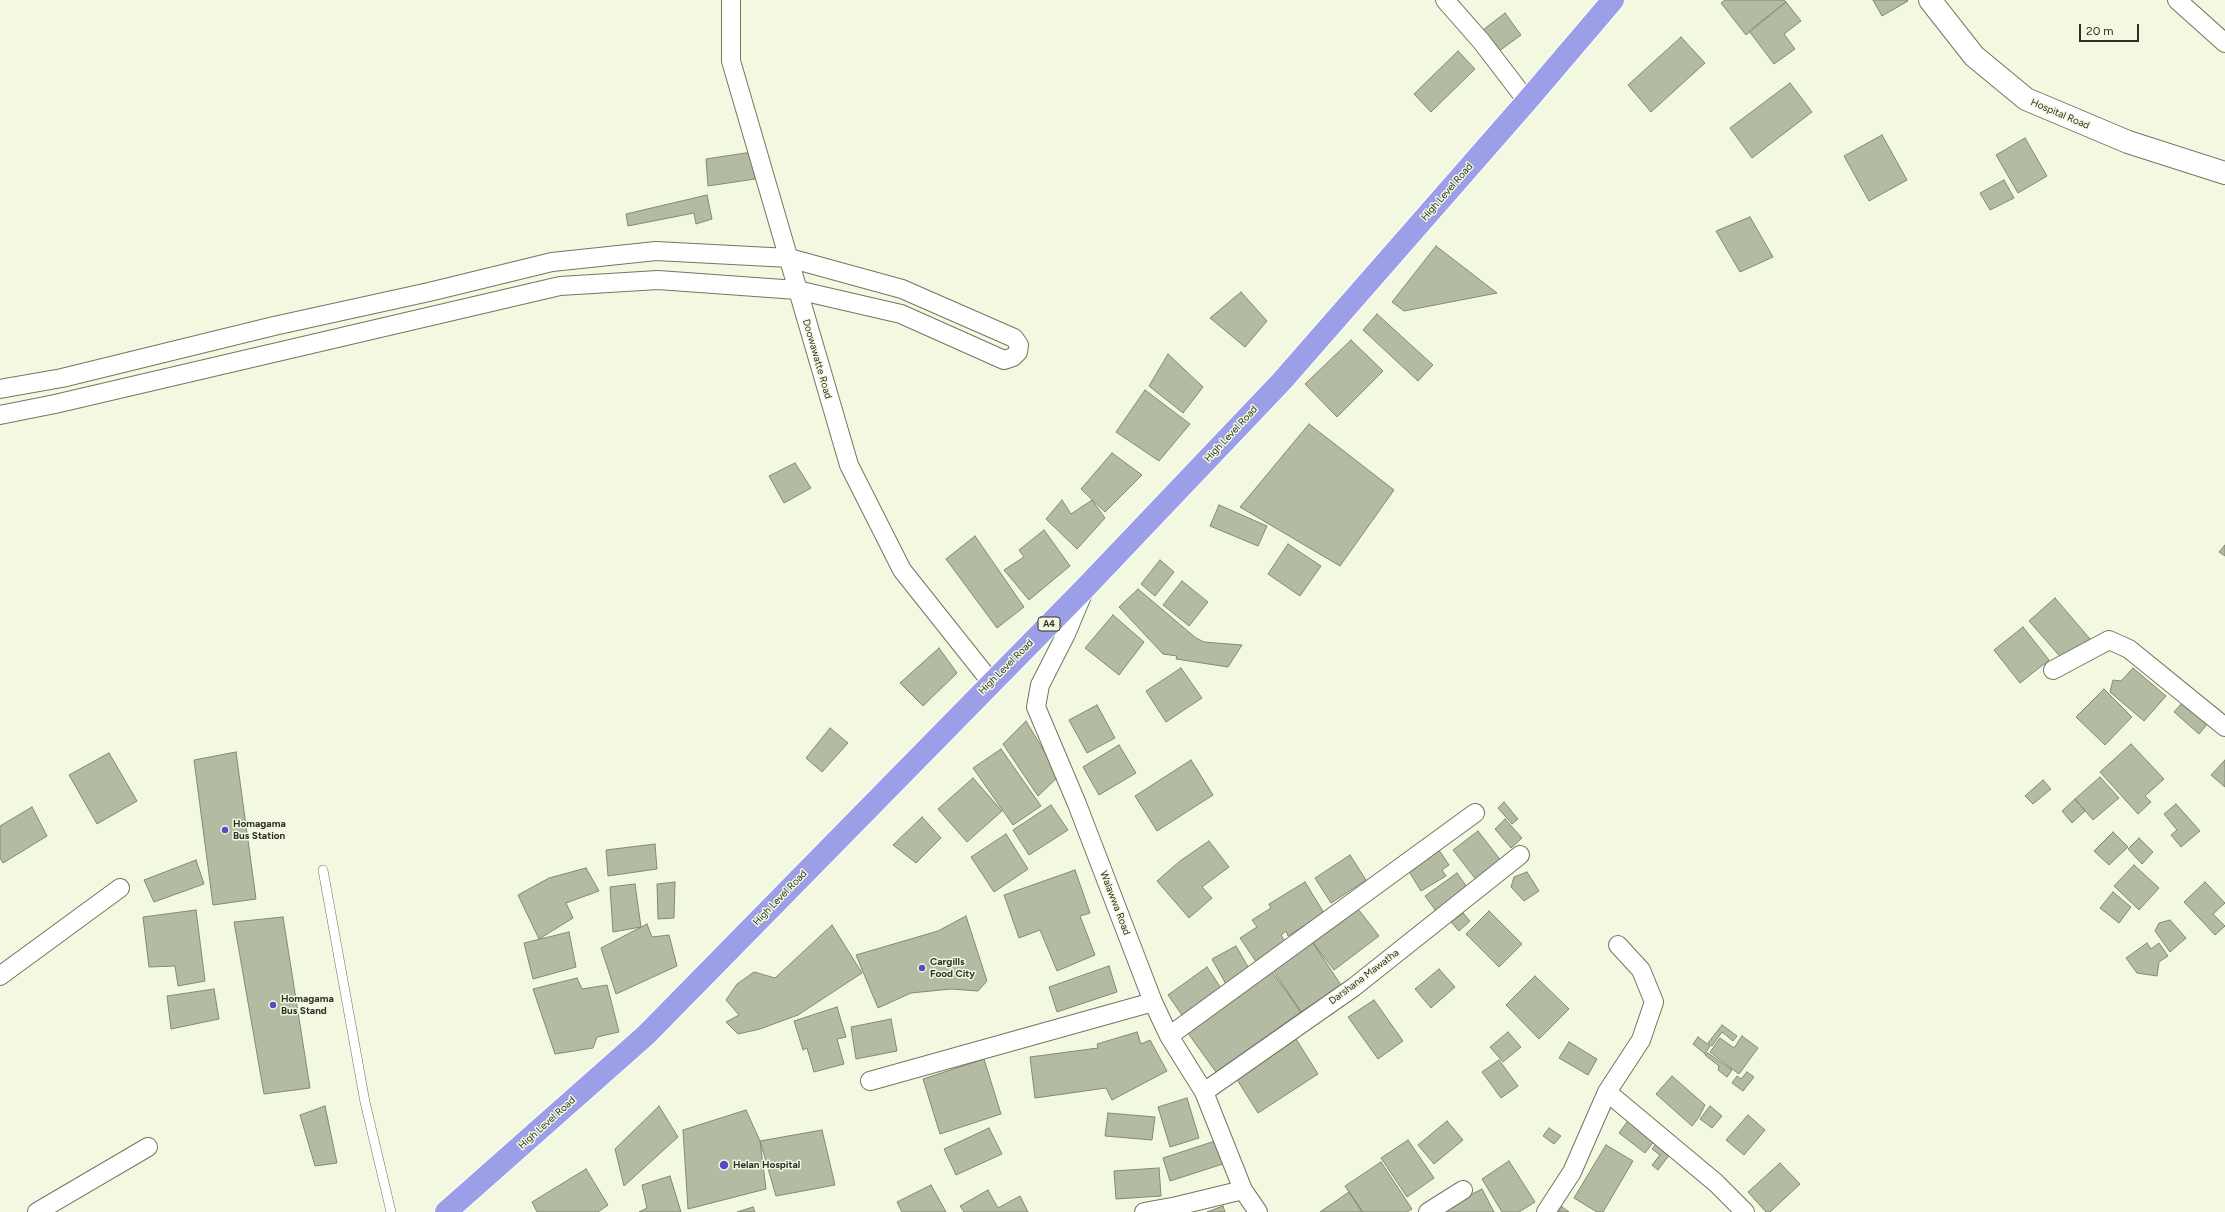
<!DOCTYPE html>
<html>
<head>
<meta charset="utf-8">
<style>
  body { margin:0 }
  #map { position:relative; width:2225px; height:1212px; overflow:hidden; background:#f2f9e0; font-family:Figtree,sans-serif }
  canvas { display:block }
  .scale { position:absolute; left:2079px; top:24px; width:60px; height:18px; box-sizing:border-box; border:2px solid #2e3127; border-top:0; padding-left:5px; font-size:12px; line-height:14px; white-space:nowrap; color:#2e3127; -webkit-text-stroke:3px #f2f9e0; paint-order:stroke }
</style>
</head>
<body>
<div id="map">
<canvas width="2225" height="1212"></canvas>
<div class="scale">20 m</div>
</div>
<script>
const g = document.querySelector('canvas').getContext('2d');
g.lineJoin = 'round';
function fill(path, color) {
  g.fillStyle = color;
  g.fill(path, 'evenodd');
}
function shape(rows) {
  const path = new Path2D();
  for (const r of rows) {
    path.moveTo(r[0], r[1]);
    for (let i = 2; i < r.length; i += 2) path.lineTo(r[i], r[i + 1]);
  }
  return path;
}
function trace(path, color, width, dash) {
  g.strokeStyle = color;
  g.lineWidth = width;
  g.lineCap = dash ? 'butt' : 'round';
  g.setLineDash(dash || []);
  g.stroke(path);
}
function write(font, color, halo, rows, align = 'center') {
  g.font = font + ' Figtree,sans-serif';
  g.lineWidth = 3;
  g.setLineDash([]);
  g.textBaseline = 'middle';
  g.strokeStyle = halo;
  g.fillStyle = color;
  for (const [text, x, y, turn = 0] of rows) {
    g.save();
    g.translate(x, y);
    g.rotate((+turn || 0) * Math.PI / 180);
    g.textAlign = isNaN(turn) ? turn : align;
    if (halo) g.strokeText(text, 0, 0);
    g.fillText(text, 0, 0);
    g.restore();
  }
}
const building = shape([
  [1725,0,1784,0,1786,2,1746,35,1721,3,1725,0],
  [1873,0,1907,0,1908,1,1882,16,1873,0],
  [1786,2,1801,21,1784,34,1795,49,1774,64,1749,31,1786,2],
  [1505,13,1521,35,1495,54,1479,33,1505,13],
  [1681,37,1705,63,1651,112,1628,85,1681,37],
  [1458,51,1475,69,1431,112,1414,94,1458,51],
  [1790,83,1812,112,1752,158,1730,128,1790,83],
  [1882,135,1907,180,1869,201,1844,156,1882,135],
  [2025,138,2047,176,2018,193,1996,155,2025,138],
  [752,152,755,179,708,186,706,159,752,152],
  [2004,180,2014,198,1990,210,1980,193,2004,180],
  [707,195,712,219,696,224,694,213,628,226,626,214,707,195],
  [1750,217,1773,257,1740,272,1716,231,1750,217],
  [1436,246,1497,293,1404,311,1392,302,1436,246],
  [1241,292,1267,321,1245,347,1210,318,1241,292],
  [1377,314,1433,365,1418,381,1363,330,1377,314],
  [1351,340,1383,371,1337,417,1305,384,1351,340],
  [1168,354,1203,387,1183,413,1149,386,1168,354],
  [1145,390,1190,424,1159,461,1116,432,1145,390],
  [1309,424,1394,490,1340,566,1240,507,1309,424],
  [1112,453,1142,475,1105,512,1081,489,1112,453],
  [795,463,811,488,784,503,769,476,795,463],
  [1062,500,1071,514,1092,500,1105,518,1077,549,1046,519,1062,500],
  [1219,505,1267,526,1258,546,1210,526,1219,505],
  [1044,530,1070,566,1029,600,1004,570,1024,557,1019,550,1044,530],
  [975,536,1024,607,997,628,946,559,975,536],
  [1288,544,1321,566,1300,596,1268,574,1288,544],
  [2225,545,2225,556,2219,552,2225,545],
  [1160,560,1174,572,1155,596,1141,584,1160,560],
  [1182,581,1208,602,1189,626,1163,605,1182,581],
  [1138,589,1196,638,1204,642,1242,645,1228,667,1176,659,1177,656,1163,654,1119,607,1138,589],
  [2055,598,2090,639,2064,661,2029,621,2055,598],
  [1113,615,1144,642,1119,675,1085,648,1113,615],
  [2023,627,2049,660,2020,683,1994,650,2023,627],
  [939,648,957,673,923,706,900,683,939,648],
  [1181,668,1202,698,1166,722,1146,691,1181,668],
  [2133,668,2166,696,2144,721,2110,692,2113,680,2121,681,2133,668],
  [2104,689,2132,717,2105,745,2076,717,2104,689],
  [2184,701,2209,722,2199,734,2174,712,2184,701],
  [1097,705,1115,738,1087,753,1069,720,1097,705],
  [1026,721,1059,776,1038,796,1003,744,1026,721],
  [830,728,848,743,822,772,806,758,830,728],
  [2131,744,2164,779,2145,796,2151,802,2138,814,2100,772,2131,744],
  [1119,745,1136,773,1099,795,1083,767,1119,745],
  [1001,749,1041,806,1013,825,973,768,1001,749],
  [236,752,256,899,213,905,194,760,236,752],
  [109,753,137,801,97,824,69,775,109,753],
  [1191,760,1213,795,1157,831,1135,796,1191,760],
  [2225,760,2225,787,2211,775,2225,760],
  [2100,777,2119,798,2093,820,2075,799,2100,777],
  [973,778,1002,811,967,842,938,809,973,778],
  [2043,780,2051,789,2033,804,2025,796,2043,780],
  [2075,799,2085,811,2072,823,2062,811,2075,799],
  [1504,802,1518,819,1512,824,1498,808,1504,802],
  [2176,804,2200,831,2181,847,2171,835,2177,830,2164,814,2176,804],
  [1051,805,1068,830,1029,855,1013,830,1051,805],
  [32,807,47,836,3,863,0,858,0,826,32,807],
  [922,817,941,838,916,863,893,845,922,817],
  [1505,819,1522,838,1511,848,1495,829,1505,819],
  [1478,831,1502,862,1477,881,1453,850,1478,831],
  [2113,832,2128,847,2109,865,2094,851,2113,832],
  [1006,834,1028,869,994,892,971,857,1006,834],
  [2139,838,2153,852,2142,864,2128,849,2139,838],
  [1209,841,1229,867,1202,887,1212,898,1189,918,1157,881,1180,861,1209,841],
  [655,844,657,869,608,876,606,850,655,844],
  [1439,850,1449,865,1442,870,1446,876,1421,891,1408,870,1439,850],
  [1350,855,1366,880,1331,903,1315,878,1350,855],
  [196,860,204,884,154,902,144,880,196,860],
  [2134,865,2159,888,2139,910,2114,886,2134,865],
  [586,868,599,891,566,903,573,918,539,939,518,895,549,878,586,868],
  [1075,870,1090,913,1080,916,1095,955,1057,971,1040,930,1019,938,1004,895,1075,870],
  [1527,872,1539,891,1524,901,1511,887,1514,877,1527,872],
  [1457,873,1467,887,1436,911,1425,896,1457,873],
  [675,882,674,918,658,919,657,884,675,882],
  [1305,882,1324,913,1288,936,1286,931,1281,935,1287,945,1257,963,1240,938,1257,927,1252,920,1271,908,1269,904,1305,882],
  [2205,882,2225,903,2213,914,2225,926,2215,935,2184,902,2205,882],
  [635,884,641,927,613,932,610,887,635,884],
  [2113,892,2131,907,2119,923,2100,908,2113,892],
  [1355,905,1379,936,1334,970,1311,940,1355,905],
  [196,910,205,981,178,986,175,966,149,967,143,917,196,910],
  [1489,911,1522,944,1499,967,1466,934,1489,911],
  [1463,913,1470,921,1459,931,1451,922,1463,913],
  [966,916,987,981,978,991,951,989,911,993,878,1008,856,955,938,931,966,916],
  [283,917,310,1088,264,1094,234,922,283,917],
  [2170,920,2186,938,2170,952,2155,931,2159,923,2170,920],
  [647,924,652,937,669,935,677,966,616,994,601,948,647,924],
  [832,925,862,973,798,1015,760,1029,738,1034,726,1022,739,1015,726,1000,737,984,754,972,775,978,832,925],
  [569,932,576,967,533,979,524,943,569,932],
  [1311,940,1341,985,1301,1012,1271,967,1311,940],
  [2147,943,2151,949,2159,943,2168,956,2159,962,2157,976,2137,973,2126,958,2147,943],
  [1236,946,1251,972,1227,986,1212,959,1236,946],
  [1109,966,1117,992,1057,1012,1049,987,1109,966],
  [1207,967,1221,988,1182,1015,1168,995,1207,967],
  [1270,969,1301,1012,1216,1072,1185,1029,1270,969],
  [1439,969,1455,987,1431,1008,1415,989,1439,969],
  [1535,976,1569,1009,1539,1039,1506,1005,1535,976],
  [577,978,582,989,607,985,619,1032,597,1037,593,1048,555,1054,533,989,577,978],
  [214,989,219,1019,171,1029,167,996,214,989],
  [1374,1000,1403,1041,1378,1059,1348,1017,1374,1000],
  [837,1007,846,1037,837,1039,844,1064,814,1072,807,1048,803,1050,794,1021,837,1007],
  [891,1019,897,1051,856,1059,851,1027,891,1019],
  [1722,1025,1737,1036,1733,1041,1722,1032,1712,1046,1708,1043,1722,1025],
  [1137,1032,1141,1044,1150,1040,1167,1071,1112,1100,1106,1088,1035,1098,1030,1057,1098,1048,1097,1044,1137,1032],
  [1508,1032,1521,1047,1503,1062,1490,1047,1508,1032],
  [1742,1036,1758,1048,1739,1074,1710,1052,1720,1038,1734,1048,1742,1036],
  [1698,1037,1710,1046,1705,1054,1693,1044,1698,1037],
  [1296,1039,1318,1074,1258,1113,1236,1078,1296,1039],
  [1569,1042,1597,1059,1588,1075,1559,1058,1569,1042],
  [1708,1053,1732,1070,1727,1077,1718,1070,1719,1066,1705,1055,1708,1053],
  [984,1059,1001,1114,940,1134,923,1079,984,1059],
  [1499,1060,1518,1086,1501,1098,1482,1072,1499,1060],
  [1747,1072,1754,1077,1743,1091,1732,1083,1737,1076,1741,1079,1747,1072],
  [1672,1076,1705,1105,1699,1117,1692,1126,1656,1094,1672,1076],
  [1187,1098,1199,1138,1170,1147,1158,1107,1187,1098],
  [325,1106,337,1163,315,1166,300,1115,325,1106],
  [659,1106,678,1137,624,1186,615,1149,659,1106],
  [1710,1106,1722,1116,1712,1128,1700,1119,1710,1106],
  [746,1110,760,1141,766,1189,688,1209,683,1130,746,1110],
  [1108,1113,1155,1117,1152,1140,1105,1136,1108,1113],
  [1748,1115,1765,1130,1744,1155,1726,1140,1748,1115],
  [1630,1118,1656,1139,1645,1153,1619,1133,1630,1118],
  [1447,1121,1463,1140,1434,1164,1418,1145,1447,1121],
  [989,1128,1002,1154,956,1175,944,1149,989,1128],
  [1549,1128,1561,1136,1554,1144,1543,1136,1549,1128],
  [822,1130,835,1185,776,1196,760,1141,822,1130],
  [1660,1139,1673,1150,1658,1170,1652,1165,1660,1155,1652,1149,1660,1139],
  [1218,1140,1226,1163,1170,1181,1163,1158,1218,1140],
  [1408,1140,1434,1178,1407,1197,1381,1158,1408,1140],
  [1606,1145,1633,1161,1603,1212,1597,1212,1574,1198,1606,1145],
  [1509,1161,1535,1202,1519,1212,1502,1212,1482,1179,1509,1161],
  [1381,1162,1412,1209,1407,1212,1363,1212,1345,1186,1381,1162],
  [1780,1163,1800,1184,1770,1212,1766,1212,1748,1192,1780,1163],
  [1159,1168,1161,1196,1116,1199,1114,1171,1159,1168],
  [586,1169,608,1205,598,1212,537,1212,532,1202,586,1169],
  [670,1176,681,1212,639,1212,647,1208,642,1185,670,1176],
  [931,1185,946,1212,902,1212,897,1202,931,1185],
  [1482,1189,1494,1212,1437,1212,1482,1189],
  [988,1190,998,1208,1020,1196,1028,1212,964,1212,960,1206,988,1190],
  [1349,1192,1362,1212,1320,1212,1349,1192],
  [1223,1206,1225,1212,1207,1212,1223,1206],
  [753,1207,755,1212,737,1212,753,1207],
  [1562,1207,1569,1212,1558,1212,1562,1207]
]);
const lane = shape([
  [323,870,365,1102,391,1212]
]);
const street = shape([
  [731,0,731,61,849,465,902,570,991,682],
  [1445,0,1481,41,1527,101],
  [2177,0,2225,43],
  [0,389,62,378,274,326,429,292,552,262,656,251,789,258,902,289,1014,338,1019,345,1018,352,1013,357,1004,360,901,314,797,290,658,280,560,286,55,404,0,415],
  [1084,591,1066,634,1040,685,1036,707,1077,804,1153,1002,1169,1036,1204,1092,1243,1190,1258,1212],
  [2053,670,2109,640,2129,649,2225,727],
  [0,976,120,888],
  [1169,1036,1475,813],
  [870,1081,1153,1002],
  [1204,1092,1354,987,1520,855],
  [1607,1092,1716,1183,1745,1212],
  [37,1212,148,1147],
  [1144,1212,1177,1206,1243,1190],
  [1428,1212,1463,1190],
  [1546,1212,1572,1172,1607,1092,1641,1040,1654,1002,1641,970,1618,945]
]);
const secondary = shape([
  [1930,0,1974,56,2026,99,2128,142,2225,173]
]);
const highway = shape([
  [446,1212,646,1035,1086,587,1282,381,1527,101,1613,0]
]);
const markers = [
  [225,830,4,"#584cc4"],
  [922,968,4,"#584cc4"],
  [273,1005,4,"#584cc4"],
  [724,1165,5,"#584cc4"]
];
const shields = [
  [1049,624,22]
];
const shieldNames = [
  ["A4",1049,624]
];
const streetNames = [
  ["Hospital Road",2060,114,23],
  ["High Level Road",1447,192,-49],
  ["Doowawatte Road",817,359,74],
  ["High Level Road",1231,434,-47],
  ["High Level Road",1006,667,-45],
  ["High Level Road",780,898,-46],
  ["Walawwa Road",1115,903,69],
  ["Darshana Mawatha",1364,977,-37],
  ["High Level Road",547,1123,-42]
];
const poiNames = [
  ["Homagama",233,824],
  ["Bus Station",233,836],
  ["Cargills",930,962],
  ["Food City",930,974],
  ["Homagama",281,999],
  ["Bus Stand",281,1011],
  ["Helan Hospital",733,1165]
];
fill(building, '#b4bba3');
trace(building, '#838972', 1);
trace(lane, '#717761', 10);
trace(street, '#717761', 20);
trace(secondary, '#717761', 24);
trace(highway, '#fff', 24);
trace(lane, '#fff', 9);
trace(street, '#fff', 18);
trace(secondary, '#fff', 22);
trace(highway, '#9c9ee7', 22);
for (const [x, y, r, color] of markers) {
  const dot = new Path2D();
  dot.arc(x, y, r, 0, 2 * Math.PI);
  g.fillStyle = color;
  g.fill(dot);
  trace(dot, '#f2f9e0', 1.5);
}
for (const [x, y, w] of shields) {
  const box = new Path2D();
  box.roundRect(x - w / 2, y - 7, w, 14, 3);
  g.fillStyle = '#f2f9e0';
  g.fill(box);
  trace(box, '#2e3127', 1);
}
write('bold 9px', '#2e3127', null, shieldNames);
write('10px', '#2e3127', '#f2f9e0', streetNames);
write('bold 10px', '#2e3127', '#f2f9e0', poiNames, 'left');
</script>
</body>
</html>
